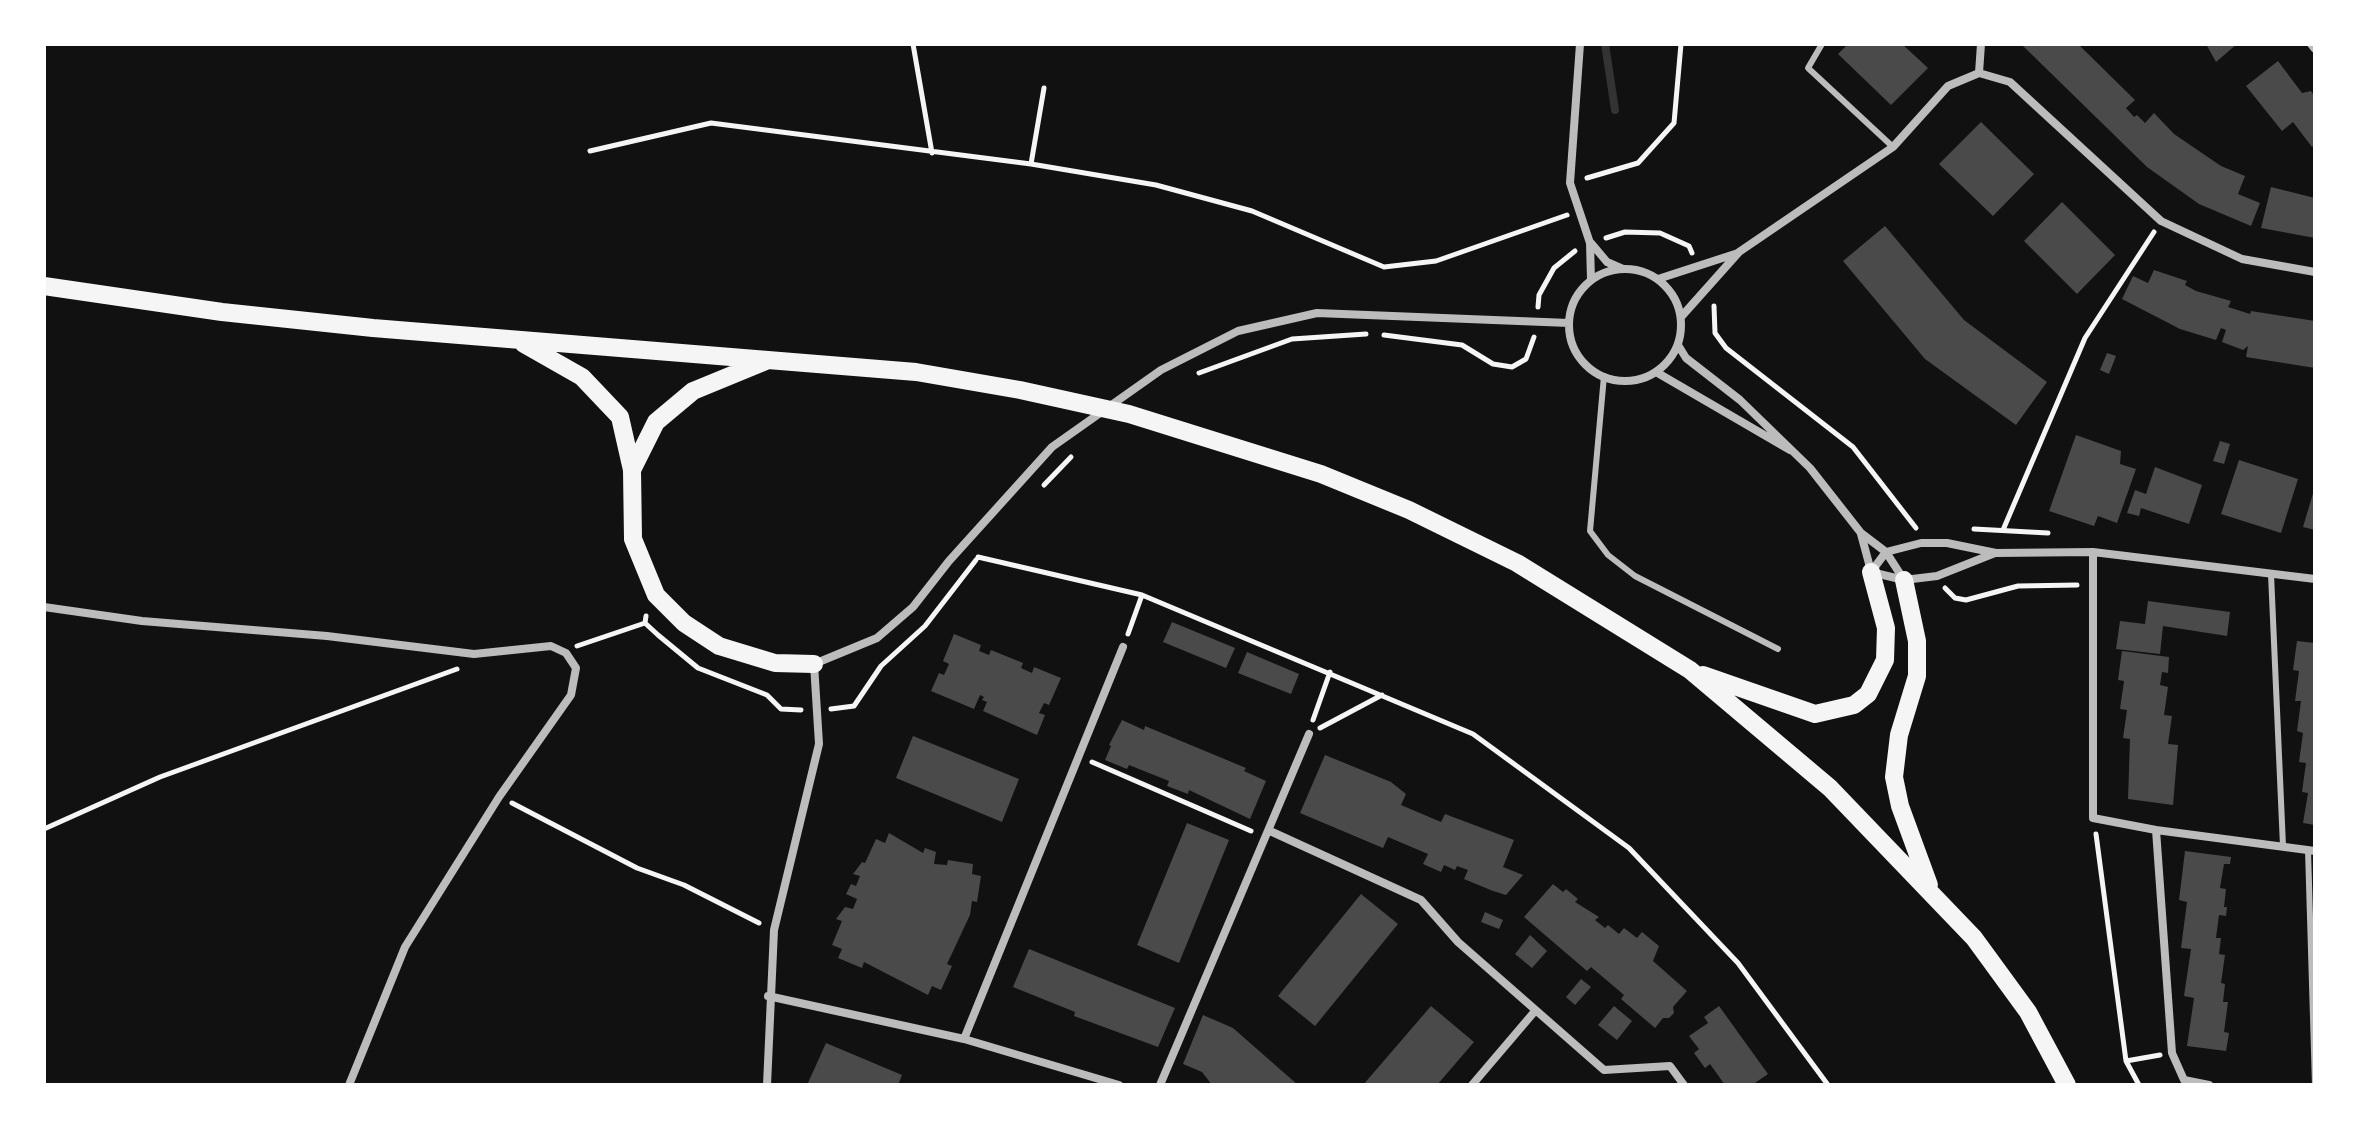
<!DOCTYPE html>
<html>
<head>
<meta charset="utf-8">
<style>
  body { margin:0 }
  #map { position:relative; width:2359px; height:1129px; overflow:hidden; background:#111; font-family:"Roboto Condensed",sans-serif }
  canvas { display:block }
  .frame { position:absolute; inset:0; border:46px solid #fff; pointer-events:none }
</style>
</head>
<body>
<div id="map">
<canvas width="2359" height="1129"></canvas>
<div class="frame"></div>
</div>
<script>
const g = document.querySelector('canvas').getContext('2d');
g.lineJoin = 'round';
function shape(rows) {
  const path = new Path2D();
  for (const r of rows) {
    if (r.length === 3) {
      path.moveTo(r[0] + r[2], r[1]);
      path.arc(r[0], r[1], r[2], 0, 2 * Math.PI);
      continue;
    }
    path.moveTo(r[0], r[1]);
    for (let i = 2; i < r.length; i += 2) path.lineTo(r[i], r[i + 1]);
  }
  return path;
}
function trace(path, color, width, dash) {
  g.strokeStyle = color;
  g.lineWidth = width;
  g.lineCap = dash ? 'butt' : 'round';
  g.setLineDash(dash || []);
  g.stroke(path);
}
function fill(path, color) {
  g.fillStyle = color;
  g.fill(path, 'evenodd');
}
const stream = shape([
  [1605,44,1615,110]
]);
const building = shape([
  [1848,44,1902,44,1928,68,1891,105,1838,54],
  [2021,44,2078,44,2135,100,2126,108,2134,117,2137,115,2145,123,2154,113,2174,134,2221,166,2245,176,2238,194,2260,203,2251,226,2199,204,2147,167],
  [2206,44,2237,44,2216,62],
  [2278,61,2302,93,2311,91,2315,97,2315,144,2312,147,2293,122,2282,131,2246,86],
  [1981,122,2034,174,1993,216,1939,164],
  [2271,187,2315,198,2315,238,2261,228],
  [2062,202,2115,255,2077,294,2024,241],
  [1885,226,1964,320,2047,382,2016,425,1925,359,1843,261],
  [2154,270,2187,281,2185,285,2196,291,2231,301,2228,307,2250,314,2251,311,2315,321,2315,368,2246,357,2248,346,2243,350,2222,342,2226,330,2221,328,2216,340,2180,329,2122,299,2133,276,2148,283],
  [2107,353,2116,356,2109,374,2100,370],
  [2076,435,2121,451,2120,464,2136,469,2117,523,2098,516,2094,526,2049,511],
  [2220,441,2230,444,2224,464,2213,461],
  [2239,460,2298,479,2281,533,2221,514],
  [2155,467,2202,485,2189,524,2141,508,2139,516,2127,513,2135,490,2146,494],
  [2314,490,2315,490,2315,530,2303,527],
  [2148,601,2230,612,2227,636,2163,626,2160,654,2116,649,2120,621,2145,624],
  [1172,622,1235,648,1226,668,1163,642],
  [954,634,981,645,979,651,989,655,991,650,1023,663,1021,668,1032,673,1034,667,1061,678,1049,705,1044,703,1039,713,1045,715,1037,735,983,711,987,702,982,700,984,697,980,695,974,709,931,691,939,673,944,675,949,664,943,661],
  [2297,641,2315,643,2315,825,2303,823,2308,793,2302,792,2306,763,2299,762,2303,733,2297,731,2301,701,2295,701,2299,671,2293,670],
  [2122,651,2169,657,2168,673,2162,672,2160,685,2168,687,2164,715,2172,716,2168,744,2178,745,2173,805,2128,799,2130,739,2123,738,2127,710,2120,709,2124,681,2118,680],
  [1247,652,1299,674,1291,694,1238,673],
  [1122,720,1144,730,1145,726,1246,768,1244,771,1266,781,1250,819,1189,790,1188,794,1167,786,1169,781,1129,765,1127,769,1105,760,1111,746,1109,745],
  [913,736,1019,779,1002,822,896,778],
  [1325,755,1391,782,1406,794,1401,805,1441,822,1445,814,1514,840,1503,867,1523,875,1506,895,1493,891,1464,879,1468,870,1457,866,1455,870,1444,865,1441,872,1423,864,1428,854,1388,837,1383,848,1300,813],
  [1187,823,1229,840,1179,963,1137,945],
  [889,833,923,853,925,848,936,852,934,864,947,865,948,860,973,864,972,874,981,876,977,902,972,901,970,915,947,964,952,966,941,990,932,986,928,995,864,962,862,968,838,958,842,949,832,945,842,921,836,919,845,907,853,909,857,899,846,894,851,884,856,886,860,876,853,874,862,862,865,863,876,839,885,843],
  [2185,851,2231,857,2230,864,2224,864,2220,888,2226,889,2224,907,2227,907,2226,916,2219,915,2216,938,2221,938,2219,954,2225,955,2221,983,2225,984,2223,1002,2228,1002,2224,1032,2229,1033,2226,1051,2187,1046,2194,998,2184,996,2191,949,2181,948,2187,902,2179,900],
  [1553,884,1563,892,1566,889,1578,899,1575,902,1599,917,1595,920,1605,928,1608,925,1619,934,1624,928,1637,938,1642,932,1659,946,1653,961,1687,991,1673,1007,1674,1013,1669,1018,1663,1018,1655,1028,1621,999,1624,995,1591,967,1587,971,1524,917],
  [1361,894,1398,924,1315,1026,1278,996],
  [1485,912,1503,920,1499,929,1481,922],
  [1530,935,1547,951,1532,968,1515,954],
  [1029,949,1175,1008,1158,1047,1074,1016,1075,1012,1013,987],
  [1581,979,1591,987,1575,1005,1566,997],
  [1431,1006,1474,1042,1437,1085,1363,1085],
  [1614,1006,1632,1021,1617,1040,1598,1025],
  [1719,1006,1768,1074,1752,1085,1725,1085,1710,1064,1705,1068,1694,1053,1699,1049,1689,1036,1708,1023,1704,1017],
  [1203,1015,1233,1028,1298,1085,1212,1085,1202,1072,1183,1064],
  [826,1043,902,1075,898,1085,807,1085]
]);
const path = shape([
  [913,44,932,153],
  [590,151,711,123,1031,164,1156,185,1252,211,1384,267,1436,261,1567,215],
  [1031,164,1044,88],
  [1587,178,1638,163,1674,123,1681,44],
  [1606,238,1625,232,1660,233,1689,246,1692,253],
  [1714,306,1715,333,1726,348,1853,447,1916,528],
  [1538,307,1539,295,1554,268,1575,251],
  [1384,335,1462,345,1493,364,1512,367,1526,359,1534,337],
  [1199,373,1292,339,1366,334],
  [1044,485,1071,457],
  [1974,529,2048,533],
  [2003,530,2085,338,2154,232],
  [978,557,1142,595,1473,734,1629,848,1738,963,1828,1085],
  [1945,588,1955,598,1966,600,2018,586,2077,585],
  [646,616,645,623,658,635,698,668,767,695,781,709,801,710],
  [1128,634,1142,595],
  [577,646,645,623],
  [831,709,854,706,881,666,925,626,976,560],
  [1313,720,1330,672],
  [1320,728,1382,695],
  [1092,762,1251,831],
  [512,803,637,868,684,885,759,923],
  [44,829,160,777,457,669],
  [2096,834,2126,1061,2139,1085],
  [2126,1061,2160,1055]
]);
const service = shape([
  [1822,44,1808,68,1893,147],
  [1604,376,1590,531,1608,555,1635,576,1778,649],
  [2271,574,2283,846],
  [2308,850,2315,1085]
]);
const minor = shape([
  [1580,44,1570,183,1590,243,1591,280],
  [2311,44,2315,49],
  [1979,73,1981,44],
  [1591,243,1607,262,1623,269],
  [1625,325,56],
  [1658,279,1738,253],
  [1681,317,1739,252,1893,147,1948,86,1979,73,2010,82,2161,221,2242,259,2315,272],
  [1678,345,1686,358,1740,400,1810,468,1861,533,1886,552,1904,580],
  [1656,372,1790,450],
  [1861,534,1871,571],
  [2093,552,2093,818,2156,830,2315,851],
  [1871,572,1886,552,1921,543,1947,543,1996,553,2093,552,2315,579],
  [1875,573,1904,580,1937,576,1995,553],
  [44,607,142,621,327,636,474,654,551,646,566,653,576,668,571,695,499,797,405,947,349,1085],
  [2156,830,2172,1053,2184,1080,2209,1085],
  [1270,831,1421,900,1458,942,1604,1070,1670,1066,1684,1085],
  [768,996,964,1039,1119,1085],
  [964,1039,1123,647],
  [767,1085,774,930,819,744,814,664,877,638,913,607,949,561,1052,447,1161,370,1238,331,1317,313,1569,323],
  [1160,1085,1309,734],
  [1472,1085,1535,1011]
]);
const primary = shape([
  [44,286,222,312,373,328,916,372,1020,390,1129,414,1321,474,1409,510,1517,563,1690,670,1830,788,1974,938,2028,1012,2067,1085],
  [524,344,582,377,620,417,632,470,633,539,656,595,684,623,719,646,775,663,814,664],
  [632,470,656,422,693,391,766,361],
  [1904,580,1917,641,1917,676,1899,735,1894,777,1900,806,1929,885],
  [1703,675,1815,714,1854,705,1868,694,1885,660,1886,628,1871,572]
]);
trace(stream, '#333', 8);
fill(building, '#4a4a4a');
trace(path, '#f5f5f5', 5);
trace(service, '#bcbcbc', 6);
trace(minor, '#bcbcbc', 8);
trace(primary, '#f5f5f5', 18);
</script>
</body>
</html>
